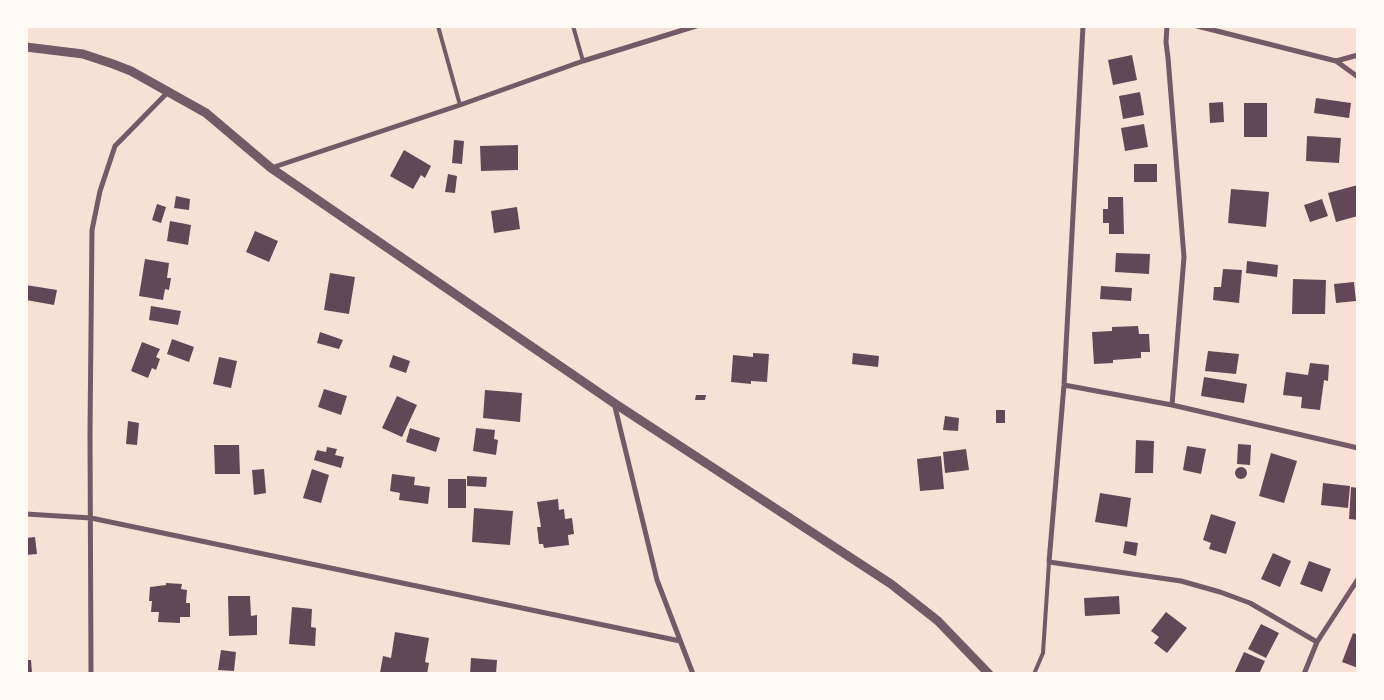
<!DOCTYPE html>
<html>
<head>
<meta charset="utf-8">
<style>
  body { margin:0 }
  #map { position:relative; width:1384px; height:700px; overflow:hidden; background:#f7e1d7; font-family:Barlow,sans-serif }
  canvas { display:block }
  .frame { position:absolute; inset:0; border:28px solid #fffaf5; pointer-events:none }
</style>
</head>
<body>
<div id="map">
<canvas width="1384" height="700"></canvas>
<div class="frame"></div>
</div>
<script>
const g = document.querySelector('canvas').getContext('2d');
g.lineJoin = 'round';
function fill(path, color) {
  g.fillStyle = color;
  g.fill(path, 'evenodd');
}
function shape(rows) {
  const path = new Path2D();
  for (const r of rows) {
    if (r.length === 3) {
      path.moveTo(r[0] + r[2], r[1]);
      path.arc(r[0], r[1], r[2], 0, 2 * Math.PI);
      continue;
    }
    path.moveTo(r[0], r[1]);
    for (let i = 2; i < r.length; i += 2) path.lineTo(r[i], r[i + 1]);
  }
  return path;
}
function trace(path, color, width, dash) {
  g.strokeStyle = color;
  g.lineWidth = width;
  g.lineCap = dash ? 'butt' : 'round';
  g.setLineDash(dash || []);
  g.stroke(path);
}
const building = shape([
  [1132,55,1137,80,1113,85,1108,60],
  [1140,92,1144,115,1123,119,1119,96],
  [1316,98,1351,103,1349,118,1314,113],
  [1223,102,1224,122,1210,123,1209,103],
  [1244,103,1267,103,1267,137,1244,137],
  [1144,124,1148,147,1125,151,1121,128],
  [1307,136,1341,138,1339,163,1306,161],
  [454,140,464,141,462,164,452,163],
  [518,145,518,170,481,171,480,146],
  [404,150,431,166,425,178,421,175,413,189,390,176],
  [1134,164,1157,164,1157,182,1134,182],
  [448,174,457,176,455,193,445,192],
  [1358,185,1358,216,1336,222,1328,193],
  [1231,189,1269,192,1266,227,1228,223],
  [176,196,190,199,189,210,174,208],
  [1108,197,1123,197,1124,234,1109,234,1109,223,1103,223,1103,209,1108,209],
  [1322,199,1328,216,1310,222,1304,205],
  [157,204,166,207,161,223,152,220],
  [517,207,520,229,494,233,491,211],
  [170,221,191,225,188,245,167,241],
  [255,231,278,241,269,262,246,252],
  [1116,253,1150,254,1149,274,1115,272],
  [145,259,169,263,167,278,171,278,169,290,165,289,163,300,139,296],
  [1247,261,1278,265,1277,277,1246,273],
  [1223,269,1242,270,1239,303,1213,300,1214,287,1221,287],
  [330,273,355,277,349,314,324,310],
  [1293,279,1326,280,1325,314,1292,314],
  [1354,282,1356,301,1336,303,1334,284],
  [26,285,57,290,54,305,26,300],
  [1101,286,1132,288,1131,301,1100,299],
  [151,306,181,311,178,325,149,320],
  [1138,326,1139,334,1149,334,1150,352,1141,352,1141,358,1113,360,1113,363,1094,364,1092,332,1112,331,1112,327],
  [320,332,343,340,339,349,317,343],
  [172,339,194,347,189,362,167,354],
  [142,342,160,349,156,357,160,359,156,370,152,368,148,378,131,371],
  [1208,351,1239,354,1236,374,1205,371],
  [753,353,769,354,767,382,751,381,751,384,731,382,733,355,753,357],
  [853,353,879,356,878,367,852,364],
  [393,355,410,361,406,373,389,367],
  [219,357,237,361,231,388,213,384],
  [1310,363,1329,365,1328,381,1324,380,1320,410,1301,408,1302,397,1283,395,1286,372,1308,375],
  [1204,377,1247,384,1244,403,1201,396],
  [324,389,347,396,341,415,318,407],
  [485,390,522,393,520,422,483,418],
  [696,395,706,395,705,400,695,400],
  [397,396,417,405,402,437,382,428],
  [996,410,1005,410,1005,423,996,423],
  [945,416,959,418,958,431,943,430],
  [128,421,139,423,137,445,126,444],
  [410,428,440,438,436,452,406,442],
  [476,428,495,430,494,439,498,440,496,455,473,451],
  [1136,440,1154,441,1153,473,1135,473],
  [1238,444,1251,445,1250,465,1237,464],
  [214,445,239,445,240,474,215,474],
  [1187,446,1206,449,1201,474,1183,470],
  [327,447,337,449,335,455,344,457,341,468,314,460,317,450,326,452],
  [966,449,969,470,945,473,943,452],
  [1271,453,1297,461,1284,503,1259,496],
  [941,456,944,489,920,491,917,459],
  [1241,473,6],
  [264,469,266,493,254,495,252,470],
  [312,469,329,475,321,503,303,498],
  [392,474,415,477,414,485,430,487,428,504,399,500,400,493,390,491],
  [467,476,487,477,486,487,467,486],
  [448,479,466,479,466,508,448,508],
  [1323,483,1350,486,1348,508,1321,505],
  [1351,487,1358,488,1358,520,1349,519],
  [1100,493,1131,498,1127,527,1095,522],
  [558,499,559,510,564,509,565,519,572,518,574,534,568,535,569,545,544,548,543,544,539,544,537,527,541,527,537,502],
  [474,508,513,511,510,545,472,542],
  [1211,514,1236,522,1226,554,1209,549,1211,543,1203,540],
  [35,537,37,554,26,555,26,538],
  [1125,541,1138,543,1136,556,1123,553],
  [1273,553,1291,561,1280,587,1261,579],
  [1309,561,1331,569,1322,592,1300,584],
  [166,583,182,584,181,589,187,590,186,603,190,603,190,617,180,617,180,623,158,622,159,612,151,612,152,601,149,601,150,587,166,585],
  [228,596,250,596,251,616,257,615,257,635,229,636],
  [1119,596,1120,614,1085,616,1084,598],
  [292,607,312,609,311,627,316,628,315,646,289,644],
  [1166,612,1187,628,1167,653,1154,643,1159,637,1151,631],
  [1261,624,1279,633,1266,658,1248,649],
  [395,632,429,638,425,662,429,663,427,674,380,673,383,656,391,658],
  [1353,633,1358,635,1358,668,1342,662],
  [221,650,236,652,234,671,218,670],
  [1244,652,1265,661,1259,674,1234,674],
  [471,658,497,660,496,674,470,674],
  [26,660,31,660,32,673,26,674]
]);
const service = shape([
  [438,26,460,105],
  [573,26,583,61],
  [1034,674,1043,653,1049,562]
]);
const minor = shape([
  [1083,26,1064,385,1049,562,1181,581,1220,592,1250,603,1317,642],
  [1167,26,1166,42,1168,58,1184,257,1172,405],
  [1197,26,1336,61,1358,55],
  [1336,61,1358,77],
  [271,168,460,105,583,61,696,26],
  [1064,385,1172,405,1358,448],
  [614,403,657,580,693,674],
  [26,514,91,518,680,641],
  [91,674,90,432,92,230,100,191,115,146,168,92],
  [1304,674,1317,642,1358,579]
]);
const tertiary = shape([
  [26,47,83,54,113,64,131,71,206,113,271,168,614,403,891,584,938,621,989,674]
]);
fill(building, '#644757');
trace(service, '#755966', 4);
trace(minor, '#755966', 5);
trace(tertiary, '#755966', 9);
</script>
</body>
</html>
